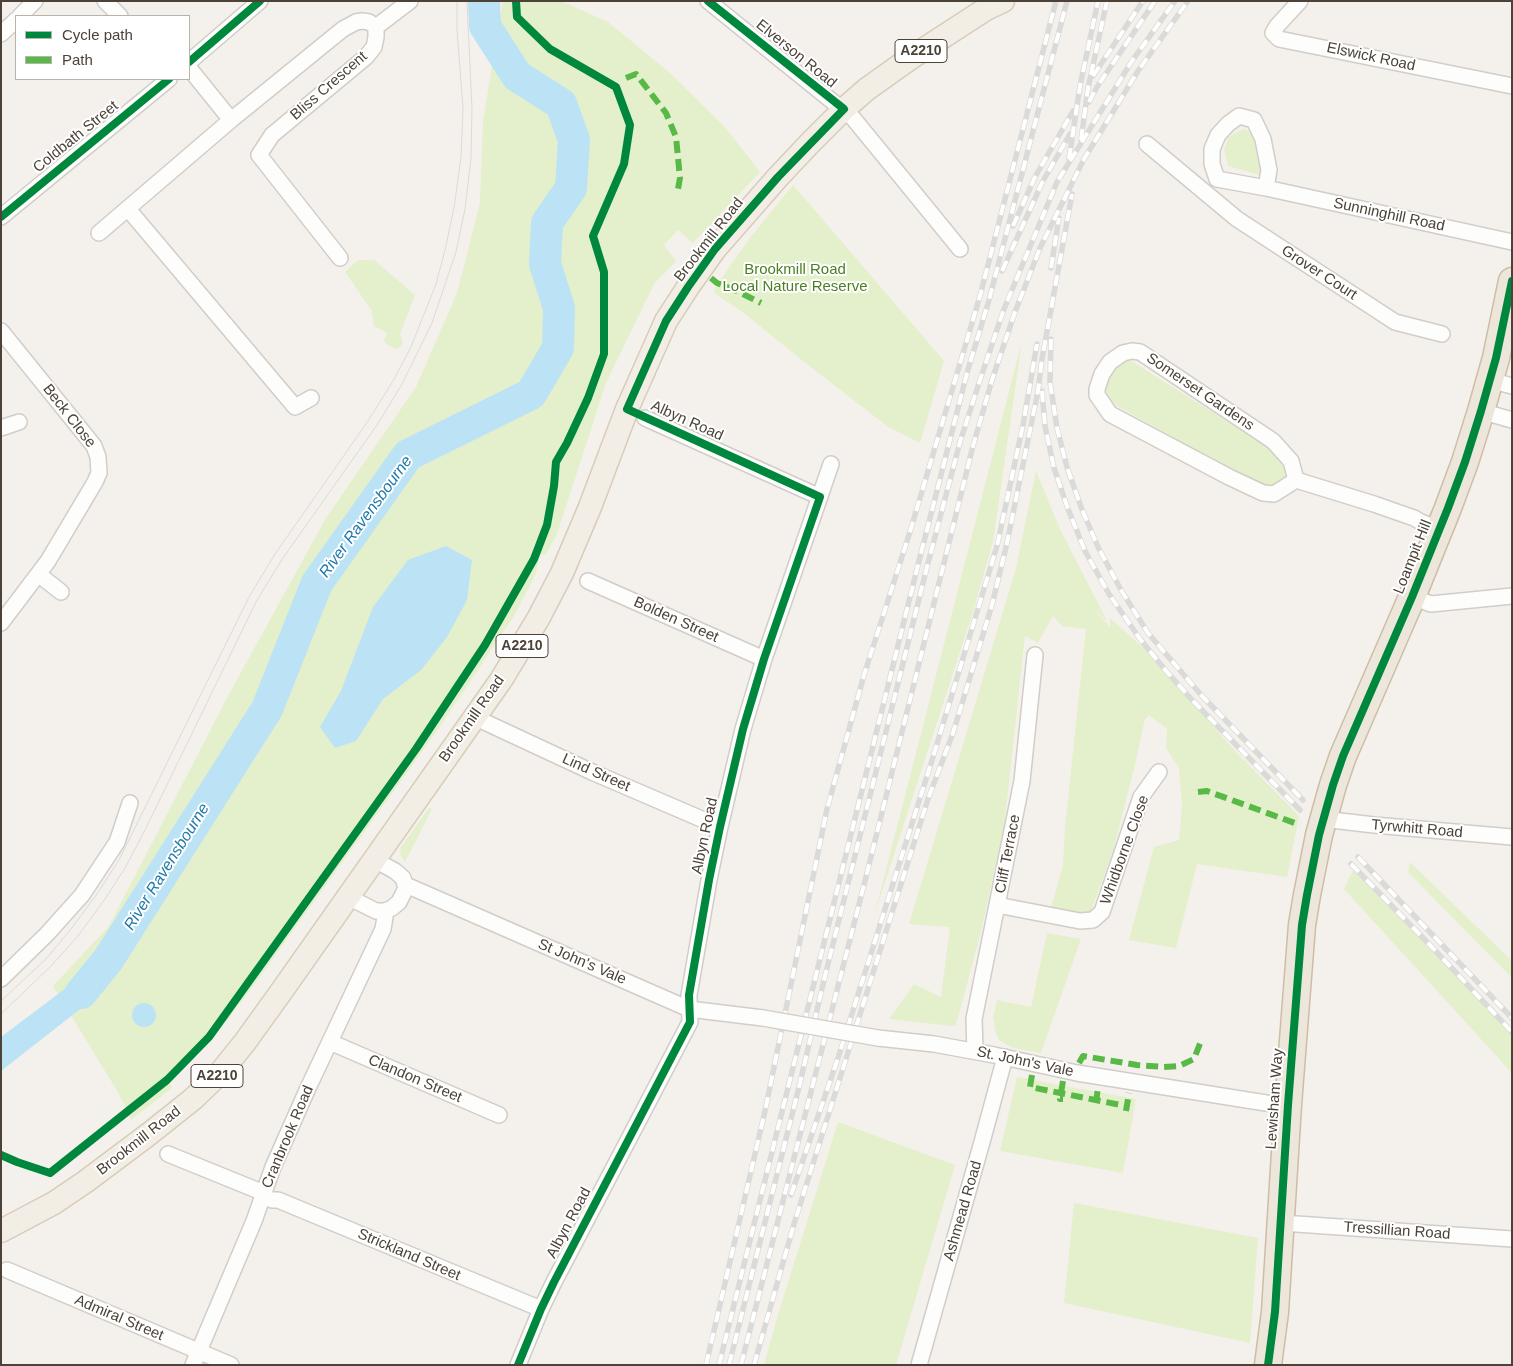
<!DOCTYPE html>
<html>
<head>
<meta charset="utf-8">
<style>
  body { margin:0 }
  #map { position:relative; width:1513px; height:1366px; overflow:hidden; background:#f4f1ed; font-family:Helvetica,sans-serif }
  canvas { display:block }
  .frame { position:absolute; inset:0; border:2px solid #4c4237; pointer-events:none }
  .legend { position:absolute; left:15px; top:15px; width:175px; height:65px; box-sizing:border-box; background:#fff; border:1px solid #b7b3af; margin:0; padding:6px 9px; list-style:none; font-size:15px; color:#4c4237 }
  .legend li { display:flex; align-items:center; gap:10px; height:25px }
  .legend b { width:25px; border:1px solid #b7b3af }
</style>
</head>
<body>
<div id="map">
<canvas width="1513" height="1366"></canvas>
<div class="frame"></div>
<ul class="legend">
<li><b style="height:6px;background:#00873e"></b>Cycle path</li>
<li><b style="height:6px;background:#58b947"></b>Path</li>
</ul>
</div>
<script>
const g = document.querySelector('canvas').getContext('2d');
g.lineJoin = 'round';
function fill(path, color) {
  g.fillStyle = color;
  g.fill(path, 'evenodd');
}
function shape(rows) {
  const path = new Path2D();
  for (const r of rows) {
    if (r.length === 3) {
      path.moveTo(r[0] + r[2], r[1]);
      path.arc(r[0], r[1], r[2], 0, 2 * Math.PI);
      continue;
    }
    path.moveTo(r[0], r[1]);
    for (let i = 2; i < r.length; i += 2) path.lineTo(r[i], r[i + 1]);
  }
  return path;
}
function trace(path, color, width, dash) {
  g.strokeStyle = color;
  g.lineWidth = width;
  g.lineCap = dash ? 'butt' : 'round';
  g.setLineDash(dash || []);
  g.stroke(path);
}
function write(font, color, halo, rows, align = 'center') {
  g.font = font + ' Helvetica,sans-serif';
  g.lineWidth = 4;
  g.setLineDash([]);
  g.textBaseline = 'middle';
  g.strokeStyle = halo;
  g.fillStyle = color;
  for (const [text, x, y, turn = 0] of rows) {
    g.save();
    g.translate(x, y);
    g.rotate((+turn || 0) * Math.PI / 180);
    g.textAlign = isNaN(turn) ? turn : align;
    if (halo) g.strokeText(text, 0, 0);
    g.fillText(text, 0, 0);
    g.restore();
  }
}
const green = shape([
  [503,1,561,1,608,22,670,73,724,126,760,172,693,243,678,230,664,245,676,261,654,284,606,383,557,534,546,554,541,555,538,561,536,574,514,616,439,728,254,985,212,1040,169,1080,172,1088,131,1120,119,1094,53,986,109,926,228,696,326,518,416,387,457,293,480,203,483,121],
  [1243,129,1255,134,1263,176,1228,166,1224,149,1229,137],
  [793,185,944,361,920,443,887,426,803,361,745,314,713,292,731,264,750,238],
  [358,260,374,260,415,295,400,334,403,342,401,347,395,349,386,344,384,341,387,333,374,326,372,311,345,272],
  [1022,341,993,542,972,615,874,916],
  [1131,361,1278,453,1284,461,1287,471,1284,480,1277,486,1268,488,1258,485,1110,402,1105,393,1104,382,1113,368,1121,362],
  [1036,471,1060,529,1107,621,1090,605,1110,627,1110,618,1148,652,1235,751,1299,816,1287,877,1197,864,1176,948,1129,940,1154,847,1179,840,1182,806,1179,768,1166,748,1167,729,1149,715,1145,719,1134,769,1113,851,1089,916,1050,912,1063,865,1065,827,1086,629,1062,626,1053,616,1038,643,1025,636,1004,828,980,936,956,1025,952,1026,889,1019,914,984,941,997,950,927,909,924,1016,568],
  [429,808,432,809,405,862,400,854,401,847],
  [1410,862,1512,961,1512,978,1408,872],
  [1354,868,1512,1034,1512,1073,1344,889],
  [1047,933,1081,939,1041,1053,1013,1048,999,1040,996,1034,993,1018,997,1000,1031,1007],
  [1017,1077,1136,1099,1123,1173,1000,1151],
  [838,1122,955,1165,896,1365,764,1365,777,1318],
  [1074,1203,1258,1238,1250,1343,1064,1303]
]);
const water = shape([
  [446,546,472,560,467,600,447,637,421,670,383,699,356,741,335,748,320,727,341,691,373,607,408,560],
  [98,951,118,966,100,990,79,1010,1,1071,1,1037,62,991,82,973],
  [144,1015,12]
]);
const river = shape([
  [81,993,108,960,267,709,317,583,408,455,531,394,558,348,559,308,545,264,547,223,571,188,574,140,561,104,517,76,485,26,484,1]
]);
const street = shape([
  [105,1,120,16],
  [708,1,853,118,960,249],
  [1300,1,1277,26,1273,33,1279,39,1512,86],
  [20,16,35,1],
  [376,27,410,1],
  [1,34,16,20],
  [189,62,260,1],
  [189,68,231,120],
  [1147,144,1237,219,1395,322,1442,334],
  [1217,179,1266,188,1512,242],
  [1217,179,1212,164,1212,149,1218,135,1228,124,1239,116,1254,120,1263,139,1269,170,1266,188],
  [128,209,295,407,311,398],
  [1,217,169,79],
  [99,233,231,120,343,29,356,22,362,21,369,22,376,27,376,37,374,47,366,57,272,135,259,155,340,258],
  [1,331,94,446,98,457,99,473,95,482,48,561,1,623],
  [1132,351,1140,352,1273,441,1291,461,1296,480,1274,494,1263,493,1229,477,1110,414,1097,395,1097,389,1102,374,1110,362,1123,353,1132,351],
  [1490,380,1512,386],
  [1481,411,1512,420],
  [645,418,820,497],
  [1,428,19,422],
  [1296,480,1374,504,1414,518,1421,522,1439,529],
  [38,574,61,592],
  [588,581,764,659],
  [1412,597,1431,604,1512,596],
  [474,717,592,772,720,827],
  [1323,819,1374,825,1512,837],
  [406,885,689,1009,763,1018],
  [348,897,376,911,385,911,392,908,399,902,406,888,403,878,395,871,373,859],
  [997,905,1080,921,1093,920,1102,912,1141,797,1159,772],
  [1,979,47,934,82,895,117,842,130,803],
  [878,1038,934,1044,994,1055,1077,1073,1266,1103,1288,1105],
  [330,1042,499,1115],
  [975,1051,974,1019,1022,781,1035,655],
  [168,1154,264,1193],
  [263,1197,272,1200,278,1200,541,1309],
  [1282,1223,1512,1239],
  [7,1270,231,1365],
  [193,1365,254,1221,273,1167,308,1088,383,929,385,917,385,911],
  [518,1365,541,1309,554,1282,690,1022,689,995,709,880,720,827,743,729,764,659,831,464],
  [919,1365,982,1142,1005,1057]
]);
const primary = shape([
  [1,1231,54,1203,85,1182,149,1134,193,1099,220,1073,245,1042,281,992,501,680,538,619,562,573,590,507,627,409,666,321,688,287,715,249,778,177,811,142,844,109,867,89,912,57,986,9,1003,1]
]);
const highway = shape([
  [1268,1365,1275,1312,1288,1105,1302,925,1307,895,1319,835,1333,785,1343,756,1412,597,1448,508,1465,462,1481,411,1496,358,1512,281]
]);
const tram = shape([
  [1,1001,46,959,71,929,97,894,119,860,249,597,275,554,368,421,393,381,411,347,436,284,445,250,454,208,461,157,463,108,457,30,457,1],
  [1,1014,51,966,78,936,105,899,125,868,144,832,257,600,283,558,377,425,401,386,432,323,456,252,465,209,471,158,472,108,467,1]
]);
const rail = shape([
  [1093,76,1143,1],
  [1089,102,1097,87,1155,1],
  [1081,140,1088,88,1107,1],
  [1069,159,1080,86,1098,1],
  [1013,226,1035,177,1073,111],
  [1051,268,1059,218],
  [1002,271,1043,181,1070,134],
  [1051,339,1050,382,1057,428,1067,467,1081,507,1098,547,1121,590,1148,633,1202,696,1303,800],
  [1042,391,1045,426,1054,468,1068,509,1085,551,1109,594,1140,639,1167,672,1194,702,1300,810],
  [1358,857,1512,1018],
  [1351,864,1429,944,1512,1032],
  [791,1195,838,1058,933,757,997,546,1023,425,1037,344],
  [706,1365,765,1111,827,809,864,675,909,535,980,296,1056,1],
  [719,1365,918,565,967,373,989,300,1067,1],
  [729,1365,800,1083,824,980,927,567,960,442,981,377,1004,309,1057,182,1132,61,1175,1],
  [741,1365,866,877,973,446,992,380,1015,312,1040,248,1084,159,1138,71,1188,1],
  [754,1365,794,1224,896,900,928,799,953,733,992,605,1007,543,1038,391,1042,359,1072,194]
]);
const streetBridge = shape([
  [763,1018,878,1038]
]);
const quiet = shape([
  [626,78,636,74,666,113,676,137,680,178,678,189],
  [711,278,717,283,735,290,761,303],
  [1198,792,1207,791,1300,825],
  [1079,1063,1083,1056,1137,1065,1164,1067,1179,1066,1194,1059,1201,1041],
  [1032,1075,1030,1087,1126,1106],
  [1063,1081,1060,1099,1063,1099],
  [1096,1103,1098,1087],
  [1126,1111,1129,1093]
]);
const cycleway = shape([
  [189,62,260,1],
  [1,217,169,79],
  [1,1155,17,1162,50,1173,167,1080,209,1037,416,749,485,645,534,559,547,525,554,486,556,462,567,443,588,398,604,354,604,272,593,236,624,164,630,125,616,87,550,49,517,17,516,1],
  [518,1365,541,1309,554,1282,690,1022,689,995,709,880,720,827,743,729,764,659,820,497,627,409,666,321,688,287,715,249,778,177,844,109,708,1],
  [1268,1365,1275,1312,1288,1105,1302,925,1307,895,1319,835,1333,785,1343,756,1412,597,1448,508,1465,462,1481,411,1496,358,1512,281]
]);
const shields = [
  [921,51,52],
  [522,646,52],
  [217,1076,52]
];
const shieldNames = [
  ["A2210",921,51],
  ["A2210",522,646],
  ["A2210",217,1076]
];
const streetNames = [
  ["Elverson Road",796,54,39],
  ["Elswick Road",1371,57,12],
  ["Bliss Crescent",329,86,-41],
  ["Coldbath Street",76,137,-39],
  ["Sunninghill Road",1389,215,12],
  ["Brookmill Road",709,240,-52],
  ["Grover Court",1319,273,33],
  ["Somerset Gardens",1200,392,34],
  ["Beck Close",69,416,52],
  ["Albyn Road",687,421,24],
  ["Loampit Hill",1413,557,-68],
  ["Bolden Street",676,620,24],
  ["Brookmill Road",472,719,-55],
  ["Lind Street",596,773,24],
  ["Tyrwhitt Road",1417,829,5],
  ["Albyn Road",705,836,-78],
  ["Whidborne Close",1125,850,-70],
  ["Cliff Terrace",1008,854,-79],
  ["St John's Vale",582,962,23],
  ["St. John's Vale",1025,1062,12],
  ["Clandon Street",415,1079,23],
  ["Lewisham Way",1275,1099,-86],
  ["Cranbrook Road",288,1137,-67],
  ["Brookmill Road",139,1141,-38],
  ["Ashmead Road",963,1211,-74],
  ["Albyn Road",569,1223,-62],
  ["Tressillian Road",1397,1231,4],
  ["Strickland Street",409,1255,23],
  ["Admiral Street",119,1318,23]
];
const parkNames = [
  ["Brookmill Road",795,270],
  ["Local Nature Reserve",795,287]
];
const waterNames = [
  ["River Ravensbourne",366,517,-54],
  ["River Ravensbourne",167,867,-58]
];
fill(green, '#e4efcb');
fill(water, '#bbe2f5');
trace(river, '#bbe2f5', 32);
trace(street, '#d1cdc9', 18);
trace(primary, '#d8ccb9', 25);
trace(highway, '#cebda6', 29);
trace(street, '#fdfdfc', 15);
trace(primary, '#f2eee5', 22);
trace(highway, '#ede6db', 26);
trace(tram, '#dadad9', 1);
trace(rail, '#dadad9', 5.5);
trace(rail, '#fff', 4, [11]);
trace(streetBridge, '#d1cdc9', 18, []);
trace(streetBridge, '#fdfdfc', 15);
trace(quiet, '#58b947', 6, [12, 6]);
trace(cycleway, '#00873e', 8);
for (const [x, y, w] of shields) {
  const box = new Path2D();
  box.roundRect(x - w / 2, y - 11.5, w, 23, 4);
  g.fillStyle = '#fff';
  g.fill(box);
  trace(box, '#4c4237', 1);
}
write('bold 14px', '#4c4237', null, shieldNames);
write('15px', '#4c4237', '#fff', streetNames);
write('15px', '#4c7f22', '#fff', parkNames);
write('italic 16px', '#207aaa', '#fff', waterNames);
</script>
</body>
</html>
